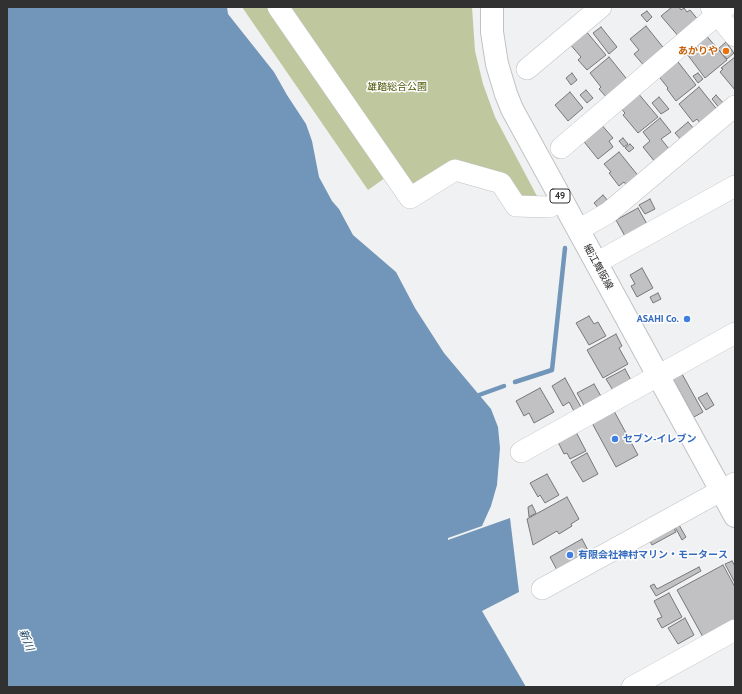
<!DOCTYPE html>
<html>
<head>
<meta charset="utf-8">
<style>
  body { margin:0 }
  #map { position:relative; width:742px; height:694px; overflow:hidden; background:#f0f1f3; font-family:"PT Sans",sans-serif }
  canvas { display:block }
  .frame { position:absolute; inset:0; border:8px solid #313132; pointer-events:none }
</style>
</head>
<body>
<div id="map">
<canvas width="742" height="694"></canvas>
<div class="frame"></div>
</div>
<script>
const g = document.querySelector('canvas').getContext('2d');
g.lineJoin = 'round';
function fill(path, color) {
  g.fillStyle = color;
  g.fill(path, 'evenodd');
}
function shape(rows) {
  const path = new Path2D();
  for (const r of rows) {
    path.moveTo(r[0], r[1]);
    for (let i = 2; i < r.length; i += 2) path.lineTo(r[i], r[i + 1]);
  }
  return path;
}
function trace(path, color, width, dash) {
  g.strokeStyle = color;
  g.lineWidth = width;
  g.lineCap = dash ? 'butt' : 'round';
  g.setLineDash(dash || []);
  g.stroke(path);
}
function write(font, color, halo, rows, align = 'center') {
  g.font = font + ' "PT Sans","Noto Sans JP",sans-serif';
  g.lineWidth = 3;
  g.setLineDash([]);
  g.textBaseline = 'middle';
  g.strokeStyle = halo;
  g.fillStyle = color;
  for (const [text, x, y, turn = 0] of rows) {
    g.save();
    g.translate(x, y);
    g.rotate((+turn || 0) * Math.PI / 180);
    g.textAlign = isNaN(turn) ? turn : align;
    if (halo) g.strokeText(text, 0, 0);
    g.fillText(text, 0, 0);
    g.restore();
  }
}
const green = shape([
  [242,7,472,7,475,51,483,84,495,117,538,198,520,198,451,163,413,187,399,168,368,190]
]);
const water = shape([
  [7,7,227,7,228,14,274,72,287,95,306,124,312,141,319,177,332,201,339,209,353,235,396,272,415,308,444,353,491,409,498,427,500,448,497,485,491,506,482,526,448,538,448,540,510,518,519,592,482,611,526,687,7,687]
]);
const stream = shape([
  [515,382,552,370,565,248],
  [479,395,504,386]
]);
const building = shape([
  [672,7,679,7,681,10,684,8,687,12,690,10,700,22,680,38,661,16,672,7],
  [647,11,652,17,647,22,641,15,647,11],
  [646,26,666,51,646,68,634,54,639,50,630,39,646,26],
  [601,27,617,47,609,54,593,33,601,27],
  [585,30,606,55,587,70,578,60,581,57,569,43,585,30],
  [705,34,727,60,705,78,684,50,705,34],
  [726,42,734,53,727,59,718,49,726,42],
  [609,57,630,83,609,100,599,89,601,87,590,73,609,57],
  [735,57,735,90,720,72,723,69,721,68,735,57],
  [675,58,696,85,676,101,667,89,668,88,656,73,675,58],
  [572,73,577,80,571,85,566,78,572,73],
  [698,73,703,79,698,83,693,76,698,73],
  [699,87,719,112,702,126,697,119,693,122,679,104,699,87],
  [586,90,593,98,587,103,580,95,586,90],
  [570,92,583,108,568,121,555,105,570,92],
  [637,92,658,117,638,133,623,115,625,113,619,106,637,92],
  [716,95,725,105,720,109,712,99,716,95],
  [659,97,669,109,661,114,652,103,659,97],
  [660,118,671,132,661,139,670,150,655,162,643,147,650,141,643,132,660,118],
  [688,122,696,131,683,142,675,133,688,122],
  [600,123,613,138,609,141,613,147,598,159,581,138,600,123],
  [623,138,628,144,624,147,619,141,623,138],
  [630,144,634,148,629,152,625,148,630,144],
  [619,152,640,178,629,188,624,182,619,186,609,173,611,172,604,164,619,152],
  [603,195,609,202,600,210,594,203,603,195],
  [650,199,655,209,645,214,639,205,650,199],
  [638,208,648,226,626,238,616,220,638,208],
  [642,268,653,288,637,297,631,286,635,284,630,275,642,268],
  [658,293,661,299,653,303,650,297,658,293],
  [589,316,594,324,598,322,606,336,589,345,576,323,589,316],
  [616,334,622,346,619,348,628,364,603,378,587,350,616,334],
  [625,369,632,382,614,392,606,379,625,369],
  [681,372,703,412,694,417,672,377,681,372],
  [565,378,582,409,575,413,569,402,563,406,552,386,565,378],
  [594,384,602,398,585,407,577,393,594,384],
  [540,388,554,412,534,423,529,413,524,416,516,401,540,388],
  [707,393,714,405,706,410,698,398,707,393],
  [614,411,638,455,616,467,592,423,614,411],
  [576,432,586,451,570,459,567,453,564,454,558,442,576,432],
  [587,453,598,474,583,482,571,462,587,453],
  [547,474,559,495,545,503,540,495,538,497,530,483,547,474],
  [567,497,579,519,571,524,572,526,559,534,557,531,533,545,527,519,567,497],
  [532,505,536,513,529,517,528,507,532,505],
  [679,525,686,537,682,540,675,527,679,525],
  [674,528,676,532,652,545,650,541,674,528],
  [582,539,590,554,558,572,550,557,582,539],
  [732,561,735,566,735,583,725,564,732,561],
  [723,565,735,587,735,622,704,639,677,590,723,565],
  [699,567,701,571,656,596,650,586,654,584,657,589,699,567],
  [669,593,682,617,662,628,657,619,662,617,654,601,669,593],
  [685,618,694,635,678,644,668,628,685,618]
]);
const minor = shape([
  [278,7,410,198,455,170,501,183,516,206,549,207,563,201],
  [711,7,735,36],
  [527,69,601,7],
  [561,148,726,7],
  [578,230,608,213,735,106],
  [596,263,735,186],
  [521,452,735,333],
  [542,589,735,483],
  [632,687,735,630]
]);
const major = shape([
  [492,7,492,32,497,64,506,94,512,109,735,516]
]);
const markers = [
  [726,51,4,"#e8710a"],
  [687,319,4,"#3f7fe0"],
  [615,439,4,"#3f7fe0"],
  [570,555,4,"#3f7fe0"]
];
const shields = [
  [560,196,20]
];
const shieldNames = [
  ["49",560,196]
];
const foodNames = [
  ["あかりや",718,51]
];
const parkNames = [
  ["雄踏総合公園",397,87]
];
const streetNames = [
  ["細江舞阪線",598,267,61]
];
const shopNames = [
  ["ASAHI Co.",679,319,"right"],
  ["セブン-イレブン",623,439],
  ["有限会社神村マリン・モータース",578,555]
];
const waterNames = [
  ["新川",26,640,68]
];
fill(green, '#bfc79f');
fill(water, '#7296b9');
trace(stream, '#7296b9', 4.5);
fill(building, '#c1c1c3');
trace(building, '#777779', 1);
trace(minor, '#c1c2c4', 22);
trace(major, '#c1c2c4', 24);
trace(minor, '#fff', 21);
trace(major, '#fff', 22);
for (const [x, y, r, color] of markers) {
  const dot = new Path2D();
  dot.arc(x, y, r, 0, 2 * Math.PI);
  g.fillStyle = color;
  g.fill(dot);
  trace(dot, '#fefeff', 1.5);
}
for (const [x, y, w] of shields) {
  const box = new Path2D();
  box.roundRect(x - w / 2, y - 7, w, 14, 3);
  g.fillStyle = '#fefeff';
  g.fill(box);
  trace(box, '#313132', 1);
}
write('bold 9px', '#313132', null, shieldNames);
write('bold 10px', '#c56008', '#fefeff', foodNames, 'right');
write('10px', '#4d5605', '#fefeff', parkNames);
write('10px', '#313132', '#fefeff', streetNames);
write('bold 10px', '#366cbe', '#fefeff', shopNames, 'left');
write('italic 11px', '#113a5d', '#fefeff', waterNames);
</script>
</body>
</html>
